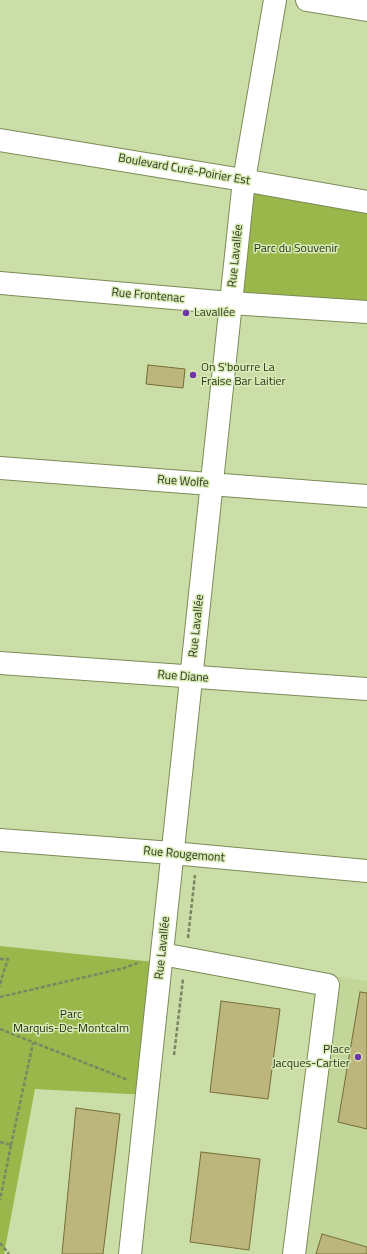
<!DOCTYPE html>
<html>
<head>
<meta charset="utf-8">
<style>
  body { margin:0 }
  canvas { display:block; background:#ccdea7 }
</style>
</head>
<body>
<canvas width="367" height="1254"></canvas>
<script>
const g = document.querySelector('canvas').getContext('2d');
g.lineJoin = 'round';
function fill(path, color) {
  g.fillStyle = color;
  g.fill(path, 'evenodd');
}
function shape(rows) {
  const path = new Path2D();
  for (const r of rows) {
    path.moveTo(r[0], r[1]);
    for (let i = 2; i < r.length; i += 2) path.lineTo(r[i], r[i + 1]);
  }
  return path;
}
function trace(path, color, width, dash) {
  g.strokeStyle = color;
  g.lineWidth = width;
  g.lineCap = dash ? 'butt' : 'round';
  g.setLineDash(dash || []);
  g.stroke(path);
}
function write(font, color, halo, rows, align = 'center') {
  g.font = font + ' "Titillium Web",sans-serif';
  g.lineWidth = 3;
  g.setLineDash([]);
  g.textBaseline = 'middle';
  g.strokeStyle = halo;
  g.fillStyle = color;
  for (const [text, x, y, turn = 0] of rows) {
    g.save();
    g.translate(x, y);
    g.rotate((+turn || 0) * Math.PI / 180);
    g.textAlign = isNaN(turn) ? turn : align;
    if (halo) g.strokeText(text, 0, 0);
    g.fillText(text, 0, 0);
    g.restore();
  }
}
const built = shape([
  [318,974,367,981,367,1254,287,1254]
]);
const green = shape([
  [244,180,367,202,367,312,231,303],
  [0,946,154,962,147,1095,35,1089,4,1254,0,1254]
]);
const building = shape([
  [148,365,185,369,183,388,146,384,148,365],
  [360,992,367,993,367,1129,338,1122,360,992],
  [221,1001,280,1009,268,1099,210,1092,221,1001],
  [76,1108,120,1114,103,1254,62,1254,76,1108],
  [201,1152,260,1159,249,1250,190,1242,201,1152],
  [322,1234,367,1247,367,1254,316,1254,322,1234]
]);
const path = shape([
  [188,938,195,875],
  [0,959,8,959,1,980,0,987],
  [0,997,124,968,140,962],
  [0,1029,128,1080],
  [174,1055,183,979],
  [0,1142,11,1145,0,1200],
  [11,1145,33,1043],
  [0,1243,9,1254]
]);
const minor = shape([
  [307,0,367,10],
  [0,468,367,496],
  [0,663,367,689],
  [0,840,172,853,367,871],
  [162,954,328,985,294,1254],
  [130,1254,244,180,275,0]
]);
const major = shape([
  [0,140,231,178,367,202],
  [0,283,231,303,367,312]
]);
const markers = [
  [186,313,4,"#7035ab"],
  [193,375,4,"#7035ab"],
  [358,1057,4,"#7035ab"]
];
const streetNames = [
  ["Boulevard Curé-Poirier Est",184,170,10],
  ["Rue Lavallée",236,256,-84],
  ["Rue Frontenac",148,296,5],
  ["Rue Wolfe",183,482,4],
  ["Rue Lavallée",197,626,-84],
  ["Rue Diane",183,677,4],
  ["Rue Rougemont",184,855,5],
  ["Rue Lavallée",163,948,-84]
];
const parkNames = [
  ["Parc du Souvenir",296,249],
  ["Parc",71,1015],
  ["Marquis-De-Montcalm",71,1029]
];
const poiNames = [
  ["Lavallée",194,313],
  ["On S'bourre La",201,368],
  ["Fraise Bar Laitier",201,382],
  ["Place",350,1050,"right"],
  ["Jacques-Cartier",350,1064,"right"]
];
fill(built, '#c1d698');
fill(green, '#99b74b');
fill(building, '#bcb67d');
trace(building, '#746e37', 1);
trace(minor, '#7b8b58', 24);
trace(major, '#7b8b58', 24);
trace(path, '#7b8762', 2.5, [4, 2]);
trace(minor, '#fff', 22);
trace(major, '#fff', 22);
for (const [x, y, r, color] of markers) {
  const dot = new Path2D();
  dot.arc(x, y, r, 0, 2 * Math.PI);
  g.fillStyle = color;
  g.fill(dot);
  trace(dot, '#d8ebb4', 1.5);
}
write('12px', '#2f3621', '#d8ebb4', streetNames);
write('12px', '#272e18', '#d8ebb4', parkNames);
write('12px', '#2f3621', '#d8ebb4', poiNames, 'left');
</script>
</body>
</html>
